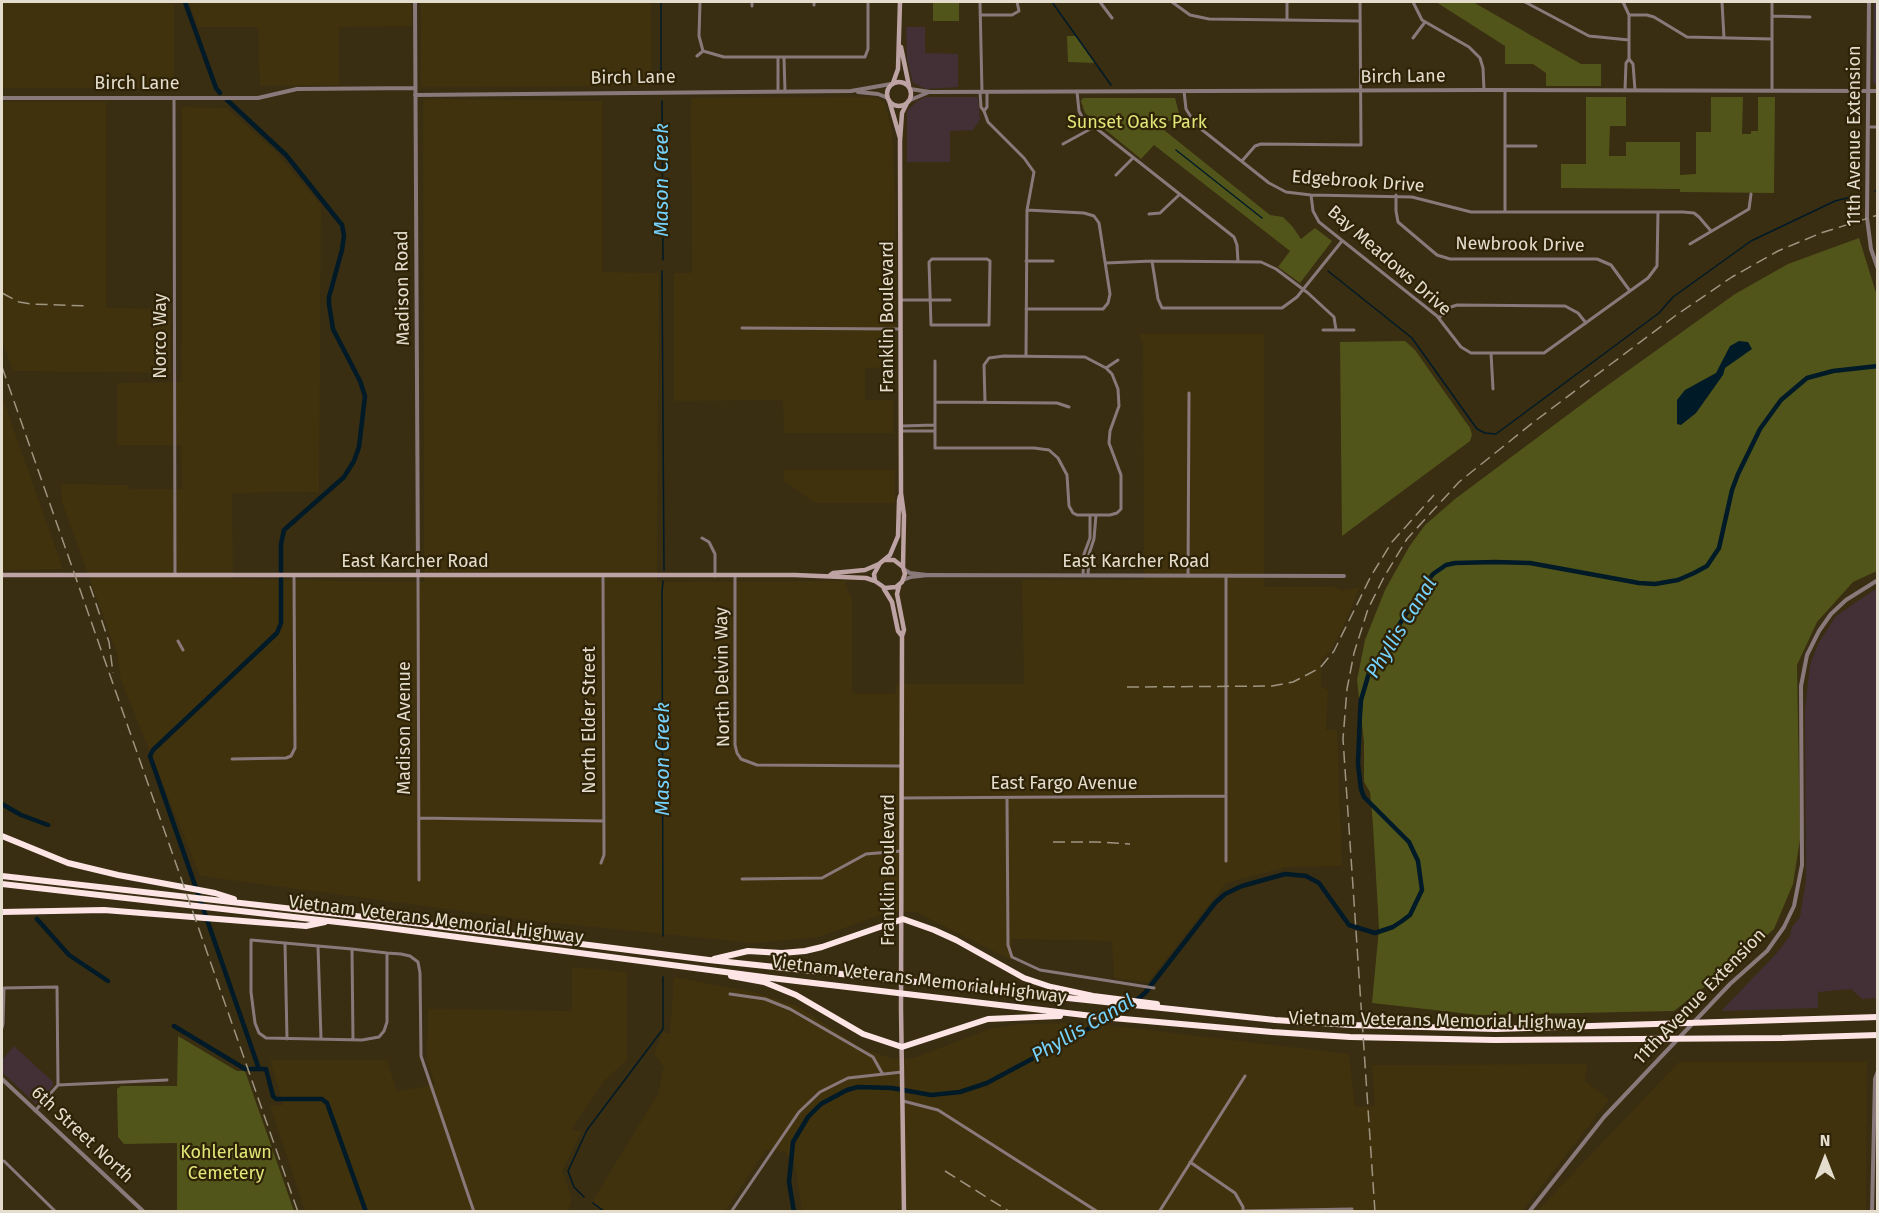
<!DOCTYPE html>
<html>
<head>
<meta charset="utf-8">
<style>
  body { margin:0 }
  #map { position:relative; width:1879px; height:1213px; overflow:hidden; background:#392d12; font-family:"Fira Sans",sans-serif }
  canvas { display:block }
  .frame { position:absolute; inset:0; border:3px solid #e4ddcd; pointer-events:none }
  .north { position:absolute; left:1795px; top:1129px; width:60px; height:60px; -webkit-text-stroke:4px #2f2307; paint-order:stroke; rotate:0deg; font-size:16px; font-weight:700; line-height:24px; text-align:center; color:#e4ddcd }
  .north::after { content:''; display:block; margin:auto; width:21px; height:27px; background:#e4ddcd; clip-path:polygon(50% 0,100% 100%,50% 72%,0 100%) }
</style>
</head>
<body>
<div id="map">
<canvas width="1879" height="1213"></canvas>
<div class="frame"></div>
<div class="north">N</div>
</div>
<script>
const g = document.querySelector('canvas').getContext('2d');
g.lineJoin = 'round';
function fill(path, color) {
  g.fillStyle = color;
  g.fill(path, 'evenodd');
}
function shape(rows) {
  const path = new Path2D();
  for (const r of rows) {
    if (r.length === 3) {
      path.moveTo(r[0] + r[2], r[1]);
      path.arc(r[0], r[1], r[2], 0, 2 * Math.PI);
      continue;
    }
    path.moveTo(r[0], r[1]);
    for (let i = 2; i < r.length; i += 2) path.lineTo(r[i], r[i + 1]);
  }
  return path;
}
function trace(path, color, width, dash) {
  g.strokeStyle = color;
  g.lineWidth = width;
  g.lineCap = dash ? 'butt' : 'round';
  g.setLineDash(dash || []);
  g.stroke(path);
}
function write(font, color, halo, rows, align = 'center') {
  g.font = font + ' "Fira Sans",sans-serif';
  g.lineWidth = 4.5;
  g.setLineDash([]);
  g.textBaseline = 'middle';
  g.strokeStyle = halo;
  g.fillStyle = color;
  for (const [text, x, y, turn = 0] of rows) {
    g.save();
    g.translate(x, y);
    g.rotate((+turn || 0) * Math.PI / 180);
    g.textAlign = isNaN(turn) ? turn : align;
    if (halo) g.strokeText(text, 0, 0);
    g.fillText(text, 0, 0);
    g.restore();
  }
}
const commercial = shape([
  [906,27,925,27,925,53,958,54,958,87,926,89,913,83,907,59],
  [925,97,978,97,980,120,973,130,950,131,950,162,907,162,907,111,916,102],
  [1877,588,1877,998,1862,999,1851,989,1818,992,1818,1008,1721,1011,1776,954,1790,936,1792,927,1800,917,1806,881,1805,710,1810,665,1818,644,1836,616],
  [14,1046,53,1082,53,1086,36,1104,2,1072,2,1060]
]);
const built = shape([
  [2,2,174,2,174,88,2,88],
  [189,2,411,2,412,26,339,27,339,85,260,86,258,27,198,27],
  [421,2,651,2,652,86,421,87],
  [872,97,881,100,885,104,892,131,895,195,895,367,865,368,865,400,893,400,893,433,784,433,783,400,674,401,674,273,692,273,691,98],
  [423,99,602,101,602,272,659,273,657,582,846,581,846,587,852,599,852,691,856,694,895,694,896,684,1024,684,1022,580,1144,580,1143,343,1138,334,1264,334,1264,587,1334,587,1342,591,1360,587,1343,627,1330,651,1321,661,1321,686,1328,690,1326,730,1337,730,1342,866,1287,867,1226,883,1148,982,1114,978,1112,941,1012,939,1011,960,916,912,889,912,819,937,754,943,544,922,200,876,121,680,117,654,62,502,61,484,128,485,129,489,182,489,181,445,117,445,117,383,182,382,182,107,227,108,276,152,321,205,319,492,232,493,233,579,424,582],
  [2,102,106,102,106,308,170,309,170,373,13,371,2,340],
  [2,394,9,416,63,569,2,570],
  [784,470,895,470,895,503,815,503,784,481],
  [572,967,627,972,627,1060,604,1081,571,1130,582,1131,562,1171,572,1198,568,1211,305,1211,270,1106,283,1105,270,1060,387,1060,397,1091,435,1085,427,1060,428,1009,572,1011],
  [674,977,758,993,799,1007,863,1049,894,1059,914,1058,987,1030,1019,1024,1089,1023,1349,1054,1355,1107,1375,1106,1372,1065,1587,1064,1585,1081,1609,1100,1522,1211,802,1211,795,1163,784,1151,766,1150,725,1211,606,1211,595,1204,593,1200,658,1094,664,1067,654,1054,663,1032,670,1034],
  [1679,1062,1867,1062,1866,1211,1537,1211]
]);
const education = shape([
  [1874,2,1878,2,1877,86,1873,82]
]);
const green = shape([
  [933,2,959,2,959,21,933,21],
  [1436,2,1473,2,1581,64,1601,64,1601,86,1546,86,1546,73,1533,64,1505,64,1505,46],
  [1067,36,1076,36,1095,63,1068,62],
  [1586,97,1626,97,1626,126,1610,126,1609,156,1626,156,1626,142,1680,142,1680,175,1696,174,1696,132,1711,132,1711,97,1743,97,1742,134,1751,134,1751,131,1758,131,1758,97,1775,97,1774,193,1680,192,1680,189,1561,188,1561,164,1586,164],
  [1083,98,1175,98,1180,117,1164,123,1164,130,1270,215,1283,217,1292,226,1301,239,1315,228,1332,241,1300,283,1278,267,1290,251,1154,145,1141,159,1085,113,1081,101],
  [1859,238,1877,296,1877,571,1853,582,1817,622,1797,665,1800,839,1793,884,1774,929,1742,957,1674,1011,1479,1015,1372,1003,1379,928,1373,825,1370,792,1364,782,1364,742,1357,680,1365,640,1385,590,1409,547,1425,525,1455,499,1601,390,1735,294,1788,264],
  [1405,341,1415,350,1470,428,1472,435,1470,441,1342,536,1340,342],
  [178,1036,237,1071,245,1071,294,1211,177,1211,177,1143,124,1144,118,1137,117,1089,121,1086,177,1086]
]);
const water = shape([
  [1739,341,1748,342,1752,349,1725,368,1723,375,1696,413,1681,425,1677,424,1677,400,1685,390,1716,373,1730,346]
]);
const stream = shape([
  [661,2,661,83],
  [1052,2,1111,85],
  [662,101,663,260],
  [1176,150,1262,218],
  [1875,191,1878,190],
  [662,271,664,570],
  [1328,271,1412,338,1477,429,1485,433,1496,434,1659,313,1673,297,1751,241,1835,201,1859,195],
  [663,936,662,592,663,581],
  [584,1197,574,1187,568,1171,587,1130,663,1029,663,977],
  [593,1203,605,1212]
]);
const canal = shape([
  [185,2,216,88,220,93],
  [227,100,286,155,342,225,344,235,342,250,329,297,329,304,333,329,360,381,365,396,359,447,354,461,344,477,284,530,281,544,281,571],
  [2,804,21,815,48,825],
  [37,919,69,955,108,981],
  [174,1026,245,1069],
  [250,1069,266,1069,273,1096,276,1099,322,1099,327,1103,366,1212],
  [259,1069,150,756,153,750,277,633,281,623,281,579],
  [794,1212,789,1182,793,1142,808,1117,821,1104,847,1090,858,1087,892,1088,931,1095,960,1092,987,1083,1127,1008,1145,993,1215,903,1225,894,1242,886,1285,874,1306,876,1319,883,1349,925,1375,933,1393,927,1402,921,1410,915,1422,890,1418,861,1409,842,1364,797,1361,789,1358,764,1360,715,1361,700,1369,673,1419,593,1433,574,1446,565,1455,563,1495,562,1530,563,1639,583,1655,584,1678,580,1694,573,1707,566,1719,548,1732,490,1738,474,1760,429,1781,400,1807,378,1833,371,1878,366]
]);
const minor = shape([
  [700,2,699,36,703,51],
  [752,2,752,6],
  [814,2,814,5],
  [980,2,982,92],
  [1100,2,1112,18],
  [1172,2,1190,15,1209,19,1360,21],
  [1287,2,1287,20],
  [1413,2,1422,20,1469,47,1480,58,1483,68,1484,90],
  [1525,2,1589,36,1629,40],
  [1623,2,1629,15,1629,59,1626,63,1625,90],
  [1722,2,1724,38],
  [1772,2,1772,91],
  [980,15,1012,15,1019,11,1017,2],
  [1629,15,1647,15,1654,17,1687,37,1772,39],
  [1772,16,1810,17],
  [1413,38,1425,22],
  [703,51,724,57,865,57,868,49,868,2],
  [697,56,703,51],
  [778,58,778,91],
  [784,58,785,91],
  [1629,59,1633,64,1635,90],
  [1184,91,1186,109,1196,125,1269,183,1286,192,1311,195,1412,197,1471,212,1683,212,1694,213,1699,217,1711,231],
  [980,92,981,107,984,111,987,107,987,92],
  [1077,92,1079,111,1082,117,1234,237,1237,245,1238,262],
  [174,98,175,575],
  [984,111,988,122,1024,158,1034,172,1027,210,1026,356],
  [1868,127,1878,127],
  [1063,144,1094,127],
  [1505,146,1536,146],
  [1242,161,1255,146,1261,144,1361,145,1360,2],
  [1116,175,1133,158],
  [1311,195,1313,211,1319,222,1437,316,1461,347,1471,353,1544,353,1648,278,1657,266,1658,212],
  [1396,195,1396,211,1398,222,1437,255,1450,259,1597,259,1611,265,1630,291],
  [1505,212,1505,90],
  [1149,214,1160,213,1179,195],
  [1690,244,1749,209,1751,194],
  [932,259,987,259,990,261,989,325,931,325,929,262,932,259],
  [1026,261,1053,261],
  [1152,261,1158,299,1162,308,1282,308,1297,297,1342,241],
  [1106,263,1152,261,1261,262,1276,269,1308,293,1334,317,1336,330],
  [901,300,950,300],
  [1026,309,1103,309,1108,303,1110,294,1099,223,1094,216,1084,213,1027,210],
  [1439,318,1448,308,1457,305,1565,306,1578,313,1586,323],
  [742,328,900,329],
  [1323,330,1354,330],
  [1491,353,1493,389],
  [935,361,935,448,1034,448,1049,450,1058,458,1067,475,1069,506,1073,513,1077,515,1110,515,1117,513,1121,509,1121,475,1109,443,1110,431,1119,406,1118,389,1112,374,1106,368,1085,357,1004,356,989,358,984,365,985,402],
  [1106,368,1118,360],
  [935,402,1057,403,1069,407],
  [901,426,935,425],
  [901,431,935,431],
  [702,538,709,542,715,554,715,576],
  [735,575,735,745,737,753,741,759,757,765,901,766],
  [1083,575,1084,554,1090,538,1090,515],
  [1088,575,1089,554,1094,539,1096,515],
  [418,576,419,880],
  [1188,576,1189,393],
  [1226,577,1226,861],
  [178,641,183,650],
  [232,759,286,758,291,756,295,748,294,575],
  [903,798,1226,796],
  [1007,798,1008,945,1012,957,1040,970,1154,988],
  [419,818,604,821],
  [601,863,604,855,603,576],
  [742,879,822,878,866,854,901,851],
  [285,943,287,1039],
  [318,946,321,1039],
  [352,949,353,1040],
  [387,953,387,1022,384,1031,379,1037,362,1040,266,1038,259,1033,255,1023,251,992,251,940,318,946,352,949,387,953,401,954,410,956,418,962,420,973,421,1056,474,1212],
  [730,994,765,999,790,1009,873,1057,882,1073],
  [2,1028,3,1024,4,988,57,987,58,1085],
  [903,1101,938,1110,1098,1212],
  [35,1111,58,1085,167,1080],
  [4,1161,56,1212],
  [1190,1162,1235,1193,1243,1207,1243,1212],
  [1243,1211,1352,1209],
  [731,1212,799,1112,820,1092,848,1078,902,1072],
  [1159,1212,1245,1076]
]);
const tertiary = shape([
  [415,2,418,575],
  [1869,2,1867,218,1871,249,1878,269],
  [910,89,930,92,1484,90,1878,91],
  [858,92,878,94,888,98],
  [415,95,851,91,891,84],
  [2,98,258,98,297,89,415,88],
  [908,101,929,92],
  [905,570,910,573,927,575],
  [903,580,911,577,928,575,1344,576],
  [2,1079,144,1212],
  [1529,1212,1604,1117,1730,984,1767,951,1784,927,1794,906,1802,865,1801,686,1807,655,1819,631,1831,614,1846,600,1878,580],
  [1872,1212,1875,1079,1878,1071]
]);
const secondary = shape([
  [901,47,909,86],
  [899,94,12],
  [893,83,898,69,900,2],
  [889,100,900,138],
  [884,560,894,560,903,567],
  [2,575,795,575,866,578,875,581,885,588,896,587,902,582,905,574,903,567,904,515,901,493,900,141,902,113,907,103],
  [829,576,833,573,865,570,879,564,890,555,898,536,899,501,900,496],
  [875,581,874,574,879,565],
  [899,586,897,594,904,630,902,636,901,1008,904,1212],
  [884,589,892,602,898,631,902,636]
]);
const motorway = shape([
  [2,836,68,863,118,875,215,893,234,899],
  [2,876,373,918,709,960,1275,1020,1351,1025,1496,1029,1878,1017],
  [2,884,373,926,771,978,1101,1017,1272,1032,1350,1037,1494,1040,1782,1038,1878,1035],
  [2,912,104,910,306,926,325,922],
  [714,959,748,951,782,953,805,951,822,947,903,919,934,930,956,940,1024,978,1051,987,1093,996,1157,1004],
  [731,976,764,982,796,995,863,1034,902,1047,988,1019,1060,1016]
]);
const rail = shape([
  [2,293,19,302,31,304,89,306],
  [2,367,298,1212],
  [90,586,109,642,113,673],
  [1127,687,1272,686,1293,682,1320,668,1334,651,1371,576,1392,542,1434,495],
  [1053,842,1097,842,1130,844],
  [945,1171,1010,1212],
  [1375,1212,1343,739,1347,689,1354,653,1368,609,1384,577,1407,539,1459,482,1535,421,1675,316,1732,277,1778,251,1821,233,1878,215]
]);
const streetNames = [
  ["Birch Lane",1403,77,-1],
  ["Birch Lane",633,78,-1],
  ["Birch Lane",137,84],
  ["11th Avenue Extension",1855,136,-90],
  ["Edgebrook Drive",1358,182,4],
  ["Newbrook Drive",1520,245,1],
  ["Bay Meadows Drive",1389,261,41],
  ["Madison Road",403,288,-91],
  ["Franklin Boulevard",888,317,-90],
  ["Norco Way",161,336,-90],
  ["East Karcher Road",415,562],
  ["East Karcher Road",1136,562],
  ["North Delvin Way",723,677,-91],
  ["North Elder Street",590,720,-90],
  ["Madison Avenue",405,728,-90],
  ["East Fargo Avenue",1064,784],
  ["Franklin Boulevard",889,870,-90],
  ["Vietnam Veterans Memorial Highway",436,920,7],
  ["Vietnam Veterans Memorial Highway",919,980,7],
  ["11th Avenue Extension",1700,997,-46],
  ["Vietnam Veterans Memorial Highway",1437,1021,1],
  ["6th Street North",82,1135,43]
];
const parkNames = [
  ["Sunset Oaks Park",1137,123],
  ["Kohlerlawn",226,1153],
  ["Cemetery",226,1174]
];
const waterNames = [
  ["Mason Creek",662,180,-90],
  ["Phyllis Canal",1402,628,-58],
  ["Mason Creek",663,759,-90],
  ["Phyllis Canal",1083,1029,-30]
];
fill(commercial, '#433037');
fill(built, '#41320e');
fill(education, '#41313c');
fill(green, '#52551a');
fill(water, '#001a27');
trace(stream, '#001a27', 1.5);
trace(canal, '#001a27', 4.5);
trace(minor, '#89797a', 3);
trace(tertiary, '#89797a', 4);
trace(secondary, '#bda3a4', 4.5);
trace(motorway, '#fde5e6', 6);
trace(rail, '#9e9581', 1.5, [12, 6]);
write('18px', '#e4ddcd', '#2f2307', streetNames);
write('18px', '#e0e778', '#2f2307', parkNames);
write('italic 20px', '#75d2fe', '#2f2307', waterNames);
</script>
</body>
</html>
